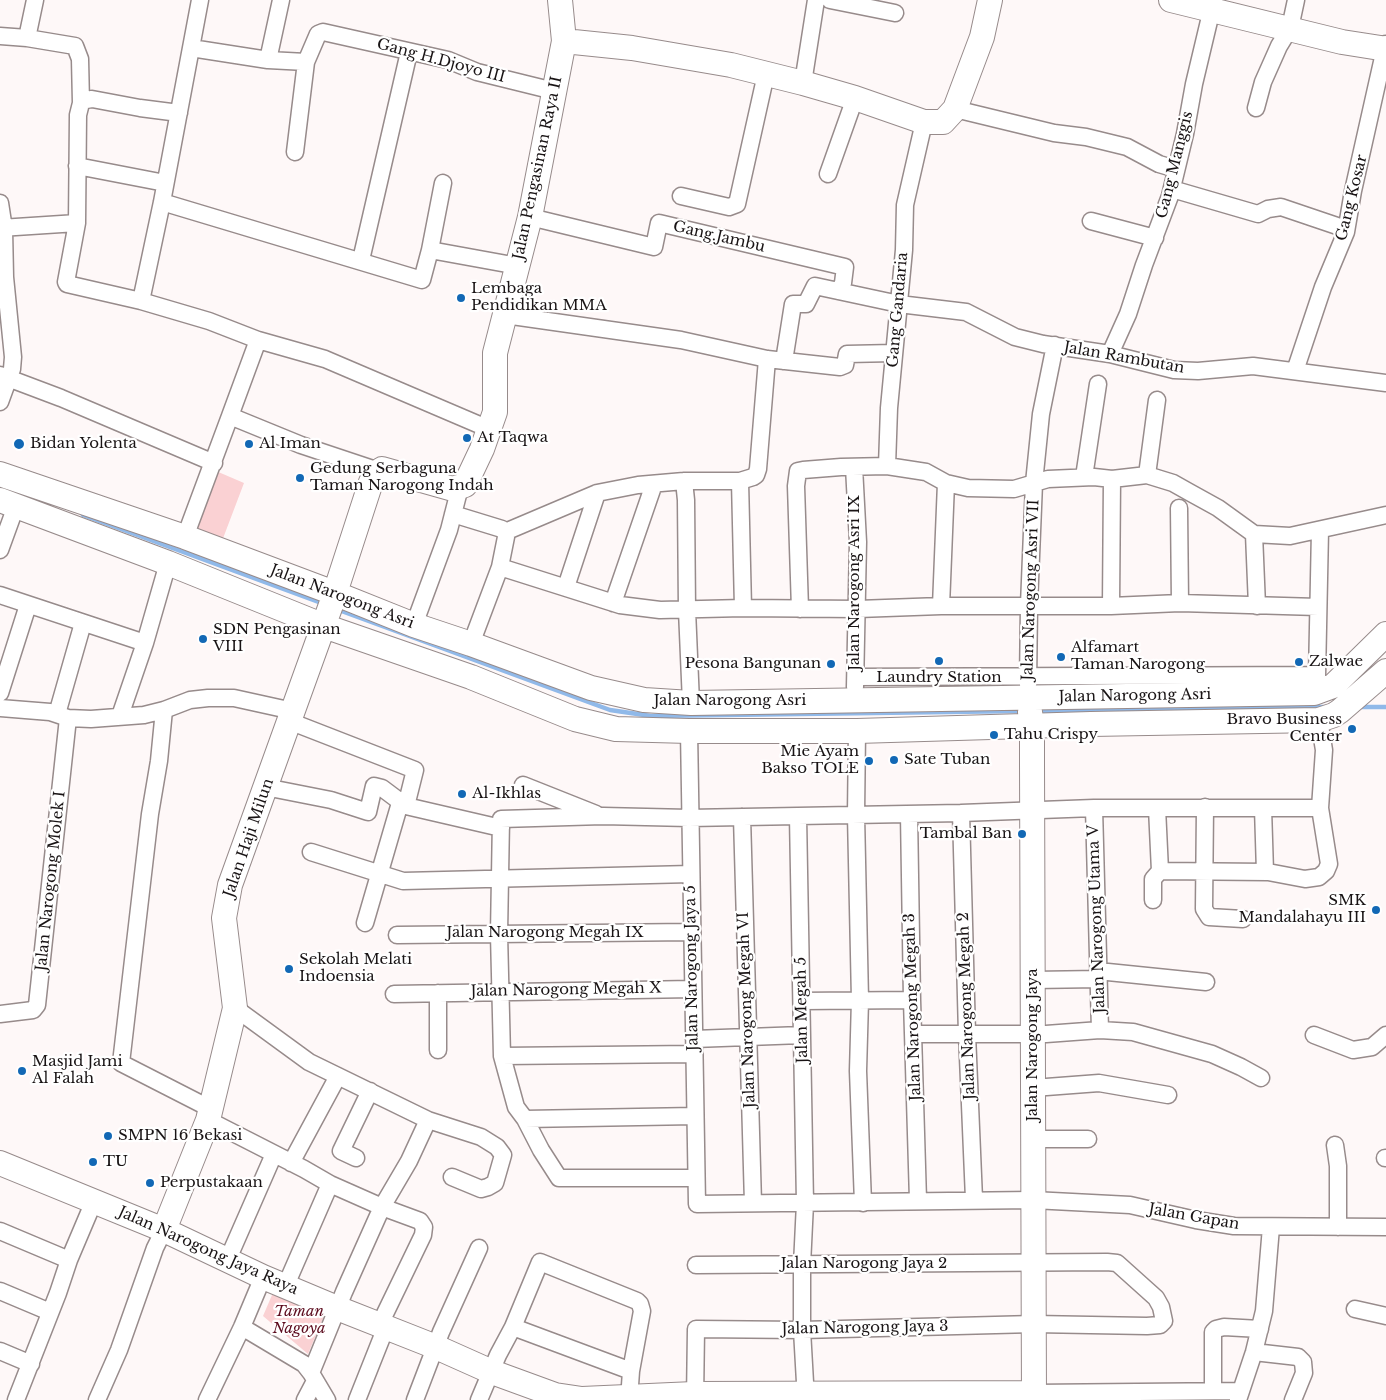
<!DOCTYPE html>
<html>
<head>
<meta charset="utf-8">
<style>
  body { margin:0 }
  canvas { display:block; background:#fef8f8 }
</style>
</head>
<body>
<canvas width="1386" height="1400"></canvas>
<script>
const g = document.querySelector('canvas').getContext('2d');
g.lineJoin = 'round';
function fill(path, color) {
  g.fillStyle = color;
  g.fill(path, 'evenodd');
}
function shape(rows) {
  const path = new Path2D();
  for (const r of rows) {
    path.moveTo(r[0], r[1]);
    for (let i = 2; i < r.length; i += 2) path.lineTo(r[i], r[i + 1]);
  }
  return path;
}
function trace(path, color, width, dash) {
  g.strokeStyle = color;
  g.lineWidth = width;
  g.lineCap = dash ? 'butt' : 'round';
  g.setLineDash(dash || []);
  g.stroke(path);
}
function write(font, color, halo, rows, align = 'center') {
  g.font = font + ' "Libre Baskerville",serif';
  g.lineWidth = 4.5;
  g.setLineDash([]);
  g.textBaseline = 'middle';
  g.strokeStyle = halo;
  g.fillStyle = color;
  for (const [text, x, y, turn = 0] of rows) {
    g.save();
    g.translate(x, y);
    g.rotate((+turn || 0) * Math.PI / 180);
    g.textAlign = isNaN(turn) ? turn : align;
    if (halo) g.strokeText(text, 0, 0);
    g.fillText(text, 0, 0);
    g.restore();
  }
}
const green = shape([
  [216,471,244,483,222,541,194,529],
  [275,1288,326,1311,308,1354,263,1316]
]);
const stream = shape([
  [83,515,324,604],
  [336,609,610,710,651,716,1022,711],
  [1357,707,1386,707],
  [1037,711,1325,707]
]);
const street = shape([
  [830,0,895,13],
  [0,36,27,38,75,46,80,59,81,103,78,115,77,223,0,228],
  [27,38,35,0],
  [191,48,268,60,306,62],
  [268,60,281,0],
  [803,83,816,0],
  [81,103,86,100,92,99,140,108,179,113],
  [1256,108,1263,82,1279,46,1290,28,1296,0],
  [955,109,1054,133,1086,137,1127,147,1159,164,1176,169],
  [295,152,306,62,318,34,323,32,448,60,477,72,554,91],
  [77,166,165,183],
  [828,174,855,98],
  [1172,189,1258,214,1268,209,1281,207,1346,229],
  [681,196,729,207,737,204,766,74],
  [162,202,422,280,430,250,518,266],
  [0,203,4,229,5,277,13,357,12,369,0,402],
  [530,217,654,247,659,223,845,267,843,283,839,291],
  [1091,221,1155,238],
  [77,223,66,282,67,284,141,301,209,321,258,340,325,359,489,429],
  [430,250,443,183],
  [361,260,409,52],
  [141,301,162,202,200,0],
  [505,315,681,340,767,359,840,367,845,365,847,354,894,353],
  [1110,354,1128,314,1144,265,1170,196,1185,134,1194,84,1214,0],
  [784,361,793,304,806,304,815,286,899,304,966,312,1015,337,1043,344,1110,354,1174,370,1198,371,1253,366,1386,383],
  [1295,371,1323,287,1346,232,1353,191,1386,44],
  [0,375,61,398,214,463],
  [230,416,258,340],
  [887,466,889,408,904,250,905,205,924,122],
  [854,467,858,542,855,687],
  [1147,475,1157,400],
  [1084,477,1098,384],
  [684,481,686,500,687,610,691,703],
  [740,481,743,608],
  [1179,508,1180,603],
  [453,514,502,529,505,532,506,537,500,567],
  [505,532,597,493,638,485,684,481,740,481,753,477,756,475,758,469,767,359],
  [1254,534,1257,606],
  [185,537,230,416,301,445,379,471],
  [0,550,16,506],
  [566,587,597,493],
  [0,595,145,643],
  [613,603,654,484],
  [941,606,946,483],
  [1111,606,1112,479],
  [800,609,796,486,798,471,803,470,841,467,887,466,926,472,946,483,968,488,1014,489,1048,479,1094,477,1112,479,1147,475,1173,483,1189,492,1218,508,1254,534,1290,536,1386,515],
  [414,625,449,530,460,487],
  [471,644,500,567,620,605,660,610,743,608,858,609,941,606,1111,606,1180,603,1318,607],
  [1317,676,1320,530],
  [856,677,1315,675,1319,691],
  [1028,685,1029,605,1034,483,1041,414,1055,345],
  [0,693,28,605],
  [0,708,50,712,68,718,91,719,144,715,164,710,190,700,208,698,234,698,293,711],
  [164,710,159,761,150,814,121,1063,211,1109],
  [57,714,83,623],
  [120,716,145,643,168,563],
  [289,721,415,770,406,806],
  [689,731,697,1204,1033,1200,1130,1205,1196,1220,1234,1226,1386,1227],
  [857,731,856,815,860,1000,858,1071,863,1203],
  [523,785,596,814],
  [265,787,331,800,368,812,374,786,382,788,406,806,501,828],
  [1205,807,1204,909,1209,917,1243,919],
  [1094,808,1100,1030],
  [1157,808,1160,871],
  [1263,808,1265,872],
  [961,813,967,1034,974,1199],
  [909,814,912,1000,918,1200],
  [798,816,805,1203,802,1265,802,1330,806,1400],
  [742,817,753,1203],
  [311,852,403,881,691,874],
  [1153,900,1153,879,1160,871,1268,872,1305,879,1319,877,1326,871,1329,864,1320,808,1324,750,1319,720],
  [365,923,400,803],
  [397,935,692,932],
  [1098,971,1206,982],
  [1033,980,1099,979],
  [438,993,438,1050],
  [394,994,693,989],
  [802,1001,912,1000],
  [235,1008,309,1062,428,1120,481,1137,497,1147,503,1155,495,1183,488,1187,481,1189,452,1177],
  [0,1014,33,1010,37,1005,68,718],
  [914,1034,1046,1034,1100,1030,1133,1032,1212,1054,1241,1067,1261,1078],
  [1314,1035,1353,1050,1372,1047,1386,1035],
  [694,1039,802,1035],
  [502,1056,694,1054],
  [1033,1088,1099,1083,1168,1095],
  [525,1119,695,1116],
  [208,1120,304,1169,330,1184,382,1207,420,1221,424,1227,423,1235,380,1324],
  [1033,1139,1088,1139],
  [1335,1145,1338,1166,1338,1227],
  [356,1158,341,1151,370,1091],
  [1385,1158,1386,1158],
  [291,1163,338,1076],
  [696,1178,559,1178,541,1150,525,1119,516,1107,502,1056,499,934,501,819,603,816,689,818,961,813,1094,808,1320,808],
  [0,1231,69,1260],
  [228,1259,274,1154],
  [286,1285,330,1184],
  [0,1291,50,1312],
  [1355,1309,1386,1316],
  [242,1327,304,1364,311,1373,327,1400],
  [513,1327,631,1371],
  [0,1351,31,1364],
  [1254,1352,1298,1357,1303,1362,1304,1373,1293,1400],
  [311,1373,344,1292,382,1207,409,1161,428,1120],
  [1213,1391,1213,1332,1216,1329,1224,1327,1260,1329],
  [1034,1393,1240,1391],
  [16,1400,58,1293,69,1260,94,1201],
  [97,1400,119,1350,155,1248,164,1230],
  [207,1400,242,1327,263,1277],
  [305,1400,315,1381],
  [357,1400,386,1327],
  [415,1400,441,1332,479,1248],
  [479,1400,498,1355,513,1327,540,1262,637,1301,640,1304,642,1311,631,1371,629,1400],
  [695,1400,696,1329,802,1330,1034,1324,1147,1326,1160,1325,1164,1321,1161,1307,1156,1298,1117,1263,1107,1262,696,1265],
  [1238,1400,1254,1352,1264,1311,1271,1227]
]);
const secondary = shape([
  [1171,0,1342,42,1386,49],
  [564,41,632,48,731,65,803,83,855,98,924,122,943,122,955,109,982,37,990,0],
  [0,474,185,537,334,593,414,625,471,644,591,688,644,700,691,703,1314,693,1333,686,1386,634],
  [0,500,168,563,324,626,471,677,575,719,616,729,689,731,857,731,1091,724,1319,720,1334,715,1340,711,1386,671],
  [1030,712,1032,726,1032,763,1034,1400],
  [0,1163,164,1230,263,1277,337,1308,436,1347,492,1372,555,1395,582,1399,694,1394,1034,1393],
  [164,1230,208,1120,235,1008,224,918,230,885,332,602,371,482,375,474,382,469,453,489,465,485,482,449,495,412,495,353,530,217,564,41,560,0]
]);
const markers = [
  [461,298,5,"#1268b5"],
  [467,438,5,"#1268b5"],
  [19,444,6,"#1268b5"],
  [249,444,5,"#1268b5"],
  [300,478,5,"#1268b5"],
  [203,639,5,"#1268b5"],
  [1061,657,5,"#1268b5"],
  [939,661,5,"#1268b5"],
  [1299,662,5,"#1268b5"],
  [831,664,5,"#1268b5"],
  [1352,729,5,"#1268b5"],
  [994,735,5,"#1268b5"],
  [894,760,5,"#1268b5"],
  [869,761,5,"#1268b5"],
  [462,794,5,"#1268b5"],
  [1022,834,5,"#1268b5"],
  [1376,910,5,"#1268b5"],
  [289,969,5,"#1268b5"],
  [22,1071,5,"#1268b5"],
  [108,1136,5,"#1268b5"],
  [93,1162,5,"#1268b5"],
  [150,1183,5,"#1268b5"]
];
const streetNames = [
  ["Gang H.Djoyo III",441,61,15],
  ["Gang Manggis",1175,165,-76],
  ["Jalan Pengasinan Raya II",538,168,-78],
  ["Gang Kosar",1352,198,-76],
  ["Gang.Jambu",719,237,13],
  ["Gang Gandaria",898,310,-85],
  ["Jalan Rambutan",1124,358,10],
  ["Jalan Narogong Asri IX",855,583,-90],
  ["Jalan Narogong Asri VII",1031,590,-88],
  ["Jalan Narogong Asri",342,597,21],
  ["Jalan Narogong Asri",1135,696,-1],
  ["Jalan Narogong Asri",730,701],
  ["Jalan Haji Milun",249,838,-71],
  ["Jalan Narogong Molek I",51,881,-84],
  ["Jalan Narogong Utama V",1097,919,-92],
  ["Jalan Narogong Megah IX",545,933],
  ["Jalan Narogong Jaya 5",692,968,-91],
  ["Jalan Narogong Megah X",566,990,-1],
  ["Jalan Narogong Megah 2",967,1006,-92],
  ["Jalan Narogong Megah 3",913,1007,-92],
  ["Jalan Narogong Megah VI",747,1010,-92],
  ["Jalan Megah 5",802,1010,-91],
  ["Jalan Narogong Jaya",1033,1045,-90],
  ["Jalan Gapan",1194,1217,10],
  ["Jalan Narogong Jaya Raya",208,1251,24],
  ["Jalan Narogong Jaya 2",864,1264],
  ["Jalan Narogong Jaya 3",865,1328,-1]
];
const poiNames = [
  ["Lembaga",471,289],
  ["Pendidikan MMA",471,306],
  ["At Taqwa",477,438],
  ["Bidan Yolenta",30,444],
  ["Al Iman",259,444],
  ["Gedung Serbaguna",310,469],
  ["Taman Narogong Indah",310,486],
  ["SDN Pengasinan",213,630],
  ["VIII",213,647],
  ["Alfamart",1071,648],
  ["Taman Narogong",1071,665],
  ["Zalwae",1309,662],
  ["Pesona Bangunan",821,664,"right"],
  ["Laundry Station",939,678,"center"],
  ["Bravo Business",1342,720,"right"],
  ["Center",1342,737,"right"],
  ["Tahu Crispy",1004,735],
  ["Mie Ayam",859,752,"right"],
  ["Bakso TOLE",859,769,"right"],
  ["Sate Tuban",904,760],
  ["Al-Ikhlas",472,794],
  ["Tambal Ban",1012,834,"right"],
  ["SMK",1366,901,"right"],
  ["Mandalahayu III",1366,918,"right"],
  ["Sekolah Melati",299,960],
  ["Indoensia",299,977],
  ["Masjid Jami",32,1062],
  ["Al Falah",32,1079],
  ["SMPN 16 Bekasi",118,1136],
  ["TU",103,1162],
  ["Perpustakaan",160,1183]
];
const parkNames = [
  ["Taman",299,1312],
  ["Nagoya",299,1329]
];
fill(green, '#fad1d3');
trace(stream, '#90b9e9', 4.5);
trace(street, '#978b8b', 19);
trace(secondary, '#978b8b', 26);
trace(street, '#fff', 16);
trace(secondary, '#fff', 24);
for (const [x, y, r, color] of markers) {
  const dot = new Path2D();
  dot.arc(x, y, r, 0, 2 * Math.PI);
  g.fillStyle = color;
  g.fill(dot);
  trace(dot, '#fff', 2);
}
write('15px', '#191415', '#fff', streetNames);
write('15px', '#191415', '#fff', poiNames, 'left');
write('italic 15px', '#5c0c1e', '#fff', parkNames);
</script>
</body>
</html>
